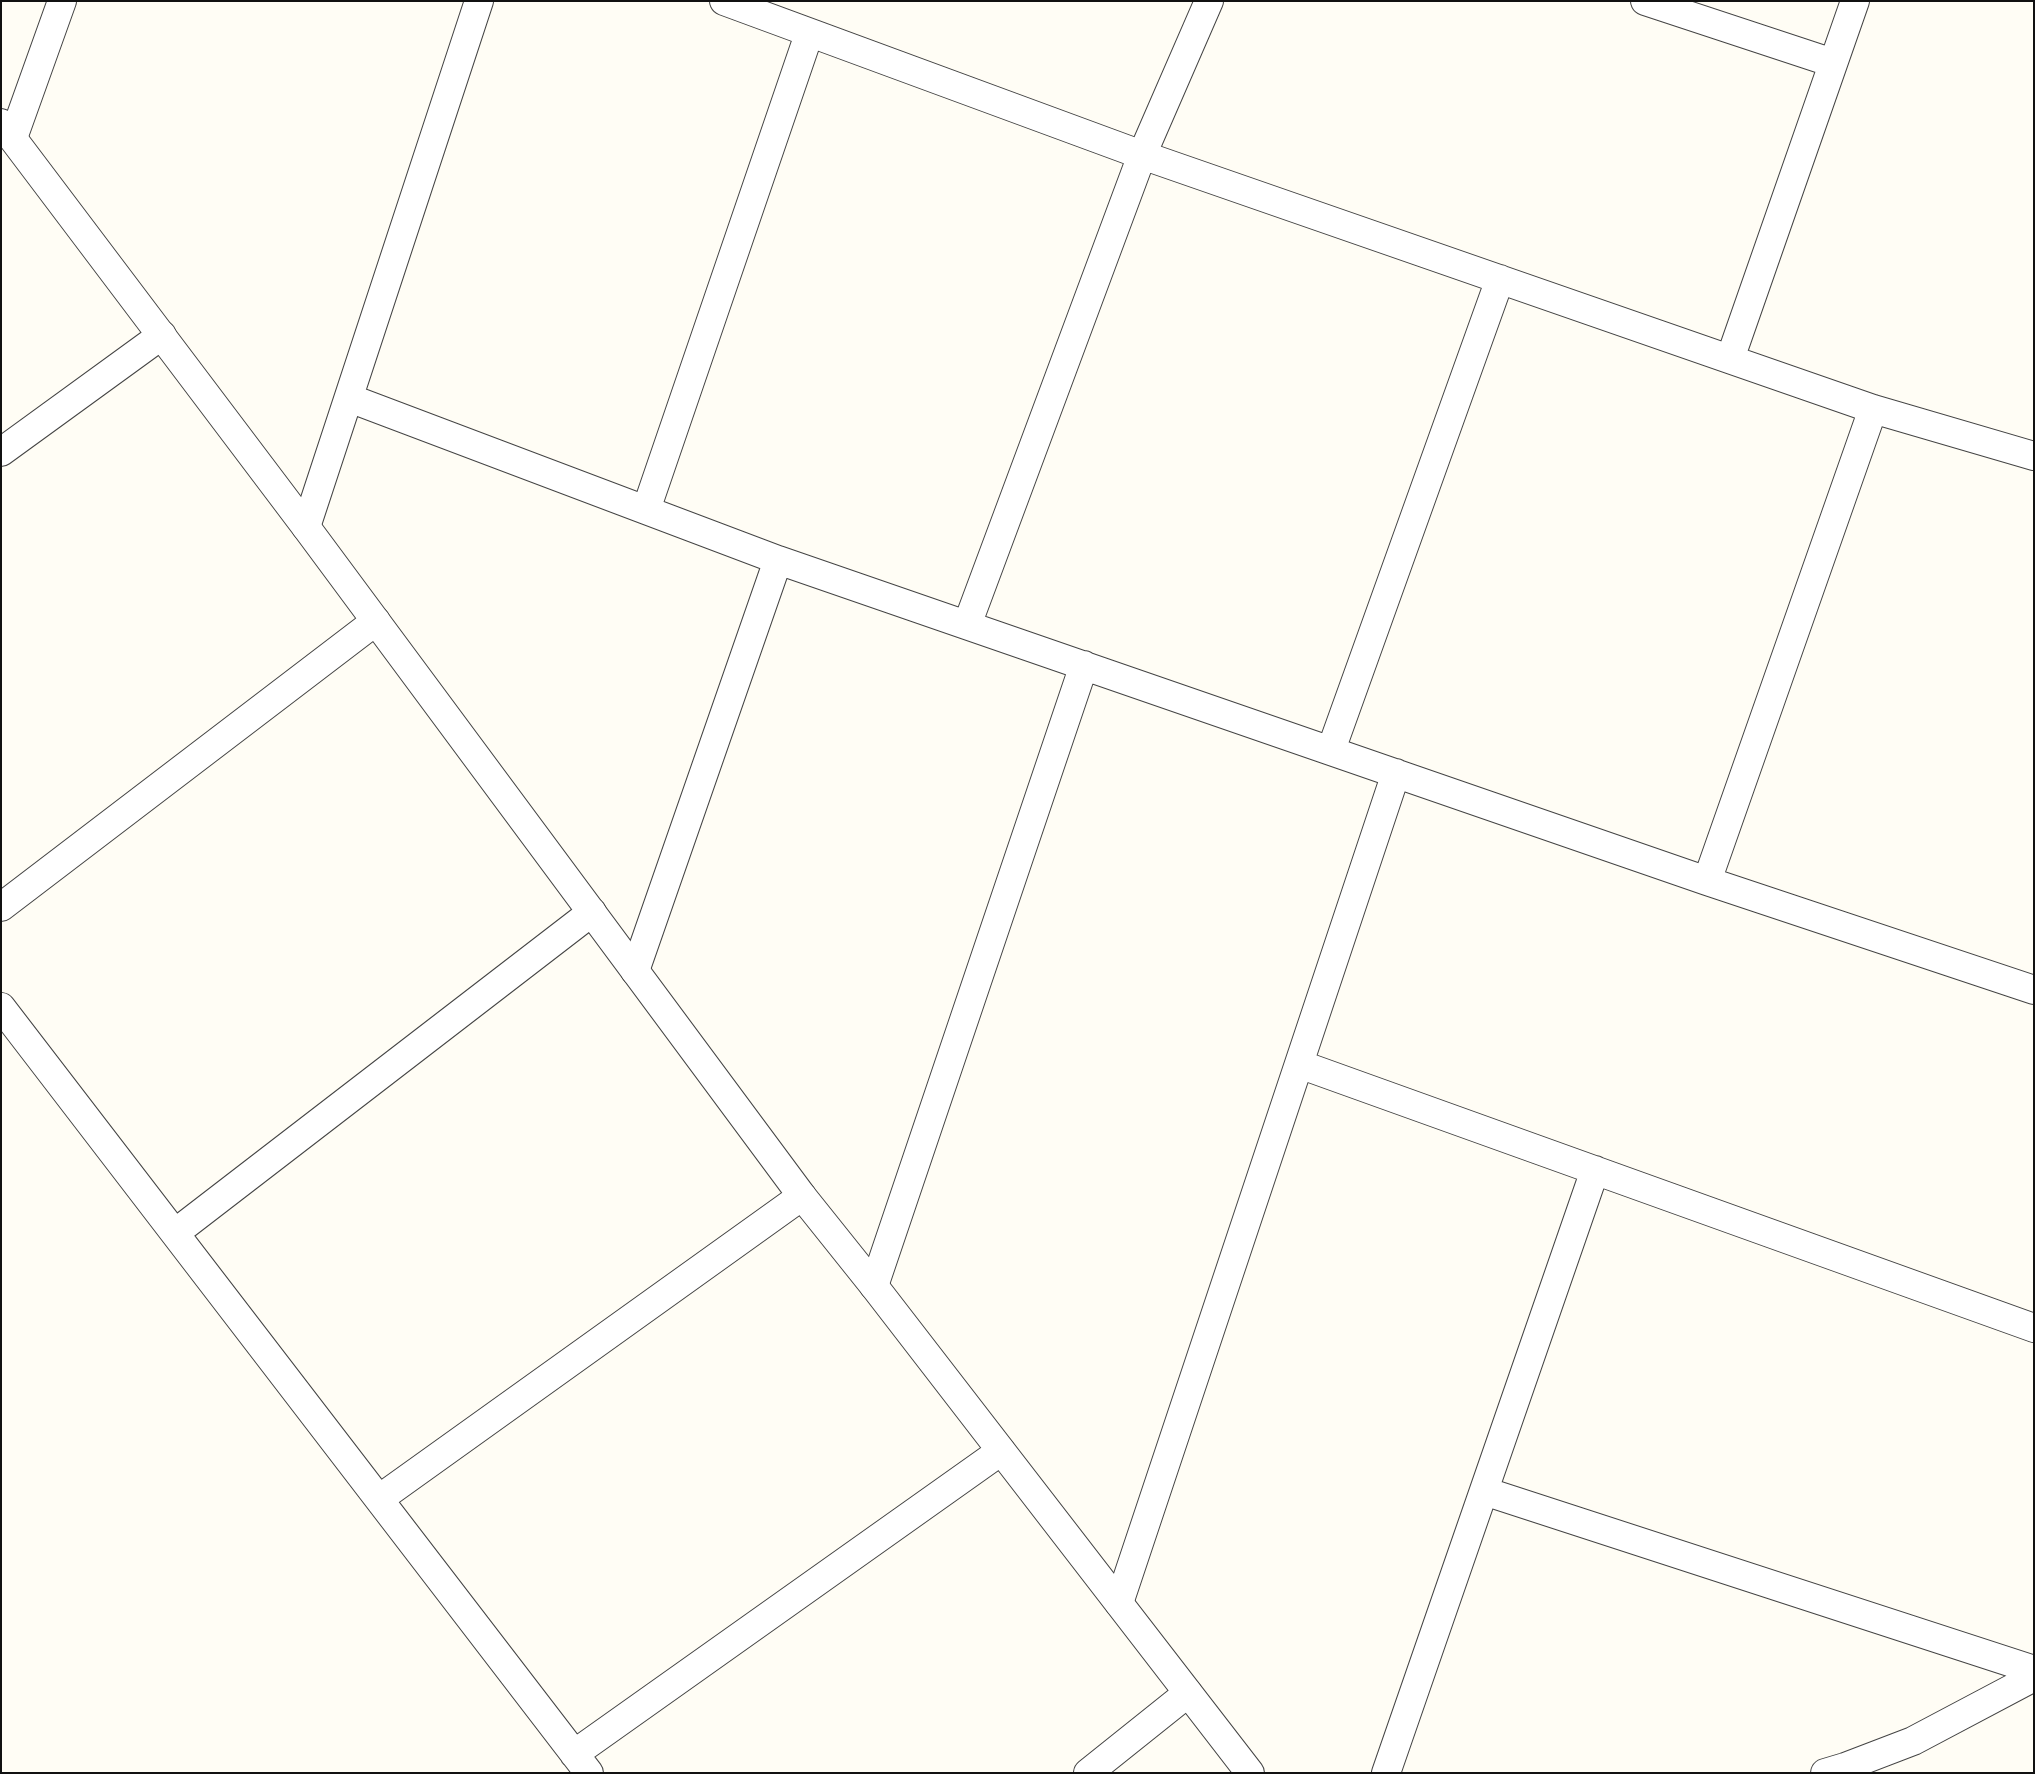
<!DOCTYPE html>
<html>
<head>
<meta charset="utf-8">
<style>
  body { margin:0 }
  #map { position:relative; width:2035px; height:1774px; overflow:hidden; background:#fffdf5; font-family:"Playfair Display",serif }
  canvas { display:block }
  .frame { position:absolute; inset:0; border:2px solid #111; pointer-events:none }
</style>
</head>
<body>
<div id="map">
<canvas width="2035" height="1774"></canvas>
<div class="frame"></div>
</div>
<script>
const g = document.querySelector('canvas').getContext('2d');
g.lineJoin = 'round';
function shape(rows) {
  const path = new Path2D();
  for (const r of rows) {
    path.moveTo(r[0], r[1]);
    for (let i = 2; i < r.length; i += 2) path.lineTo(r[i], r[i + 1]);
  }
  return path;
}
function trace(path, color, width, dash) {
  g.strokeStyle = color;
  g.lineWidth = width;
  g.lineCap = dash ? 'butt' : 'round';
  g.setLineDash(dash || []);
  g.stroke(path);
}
const minor = shape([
  [724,1,1142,155,1873,409,2034,456],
  [1645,1,1833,63],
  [13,138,62,1],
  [1730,359,1855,1],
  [349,398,778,560,1707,881,2034,990],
  [1,452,162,335],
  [646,510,809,34],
  [306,527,479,1],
  [967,625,1142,155,1209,1],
  [1331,750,1500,279],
  [1707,881,1873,409],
  [1,907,376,621],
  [635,971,778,560],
  [1,1007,589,1773],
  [1299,1064,2034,1328],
  [175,1233,592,912],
  [874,1286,1084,665],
  [1484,1491,2034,1670],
  [379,1499,802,1196],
  [1119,1603,1396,773],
  [574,1754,1001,1451],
  [1088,1773,1188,1693],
  [1386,1773,1595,1170],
  [1825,1773,1845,1767,1913,1741,2034,1677]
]);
const tertiary = shape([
  [1,123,306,527,802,1196,874,1286,1250,1773]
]);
trace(minor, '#444', 30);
trace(tertiary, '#444', 30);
trace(minor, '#fff', 28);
trace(tertiary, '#fff', 28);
</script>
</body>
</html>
